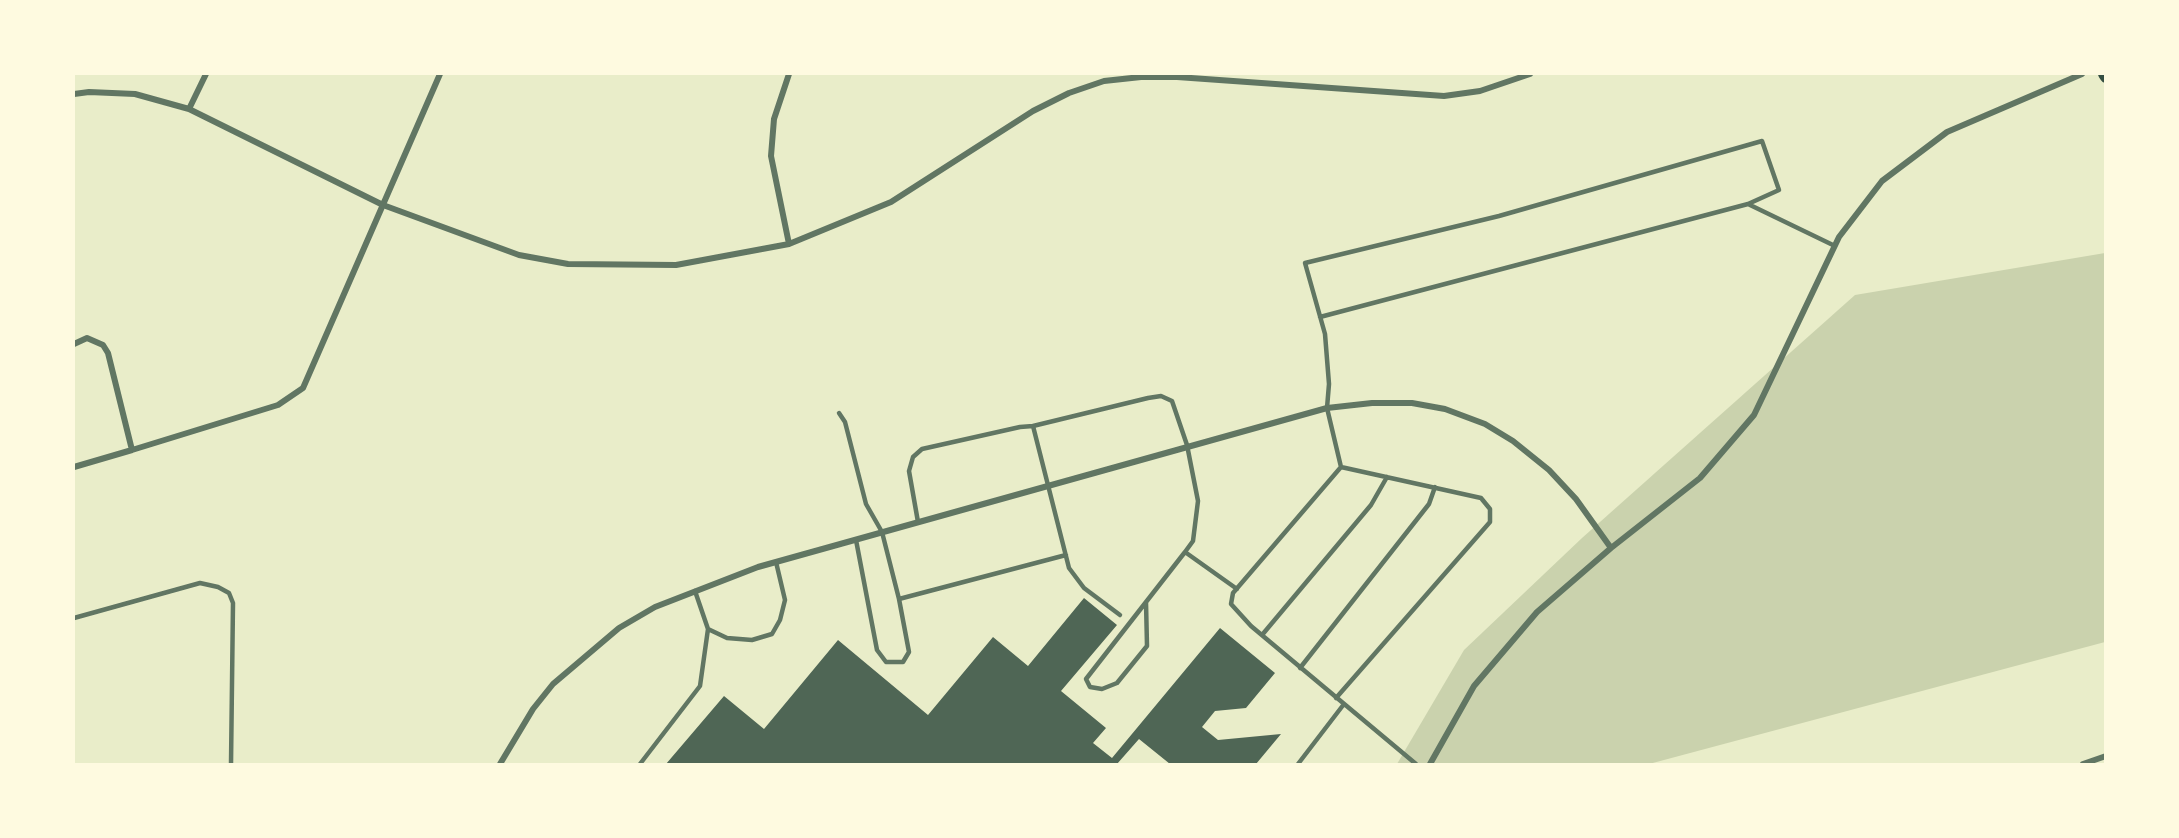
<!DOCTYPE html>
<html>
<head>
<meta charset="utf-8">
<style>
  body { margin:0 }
  #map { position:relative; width:2179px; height:838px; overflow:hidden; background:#e9edc9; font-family:Ubuntu,sans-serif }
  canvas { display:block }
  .frame { position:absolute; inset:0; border:75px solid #fefae0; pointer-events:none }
</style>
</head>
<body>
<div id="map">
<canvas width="2179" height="838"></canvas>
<div class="frame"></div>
</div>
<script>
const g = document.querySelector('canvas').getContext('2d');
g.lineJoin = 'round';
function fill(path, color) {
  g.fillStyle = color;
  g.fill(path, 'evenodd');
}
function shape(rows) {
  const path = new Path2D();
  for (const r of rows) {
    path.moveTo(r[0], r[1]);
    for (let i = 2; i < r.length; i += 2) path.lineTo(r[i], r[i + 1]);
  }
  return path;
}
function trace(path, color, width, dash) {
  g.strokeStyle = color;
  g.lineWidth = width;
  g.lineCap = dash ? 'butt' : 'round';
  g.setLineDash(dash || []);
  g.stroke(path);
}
const green = shape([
  [2105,253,2105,642,1649,764,1397,764,1464,650,1582,538,1855,295]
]);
const building = shape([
  [1084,598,1117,625,1061,691,1106,728,1093,743,1112,758,1220,628,1275,673,1246,708,1215,711,1202,727,1218,740,1281,734,1256,764,1170,764,1139,739,1117,764,666,764,724,696,764,729,838,640,928,715,993,637,1028,666]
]);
const service = shape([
  [1320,317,1748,204],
  [839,413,845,422,866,504,882,532,899,599,909,652,903,662,886,662,877,650,856,540],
  [918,522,909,471,913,457,922,449,1020,427,1033,426],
  [899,599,1066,555],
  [1146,602,1147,646,1117,683,1102,689,1090,687,1086,679,1185,552],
  [1120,615,1084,588,1069,568,1033,426,1148,398,1161,396,1172,401,1187,445,1198,501,1193,541,1185,552,1237,589],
  [74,618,200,583,218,587,229,593,233,603,231,764],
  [708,629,727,638,752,640,772,634,780,620,785,600,776,562],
  [1262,635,1371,505,1387,477],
  [1300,668,1429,504,1435,487],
  [1336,698,1490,522,1490,509,1481,498,1341,467],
  [640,764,700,686,708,629,695,591],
  [1298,764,1344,704],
  [1416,764,1251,626,1231,604,1233,593,1341,467,1327,408,1329,384,1325,334,1305,263,1499,216,1762,141,1779,190,1748,204,1835,246]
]);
const minor = shape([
  [74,94,89,92,135,94,189,109,383,205,519,255,568,264,676,265,789,244,891,202,1033,111,1069,93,1104,81,1141,77,1177,77,1444,96,1480,91,1530,74],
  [189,109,206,74],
  [789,244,771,156,774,119,789,74],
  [74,344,87,338,103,345,108,353,132,450,74,467],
  [132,450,278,405,303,388,440,74],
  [500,764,533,709,553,684,619,628,655,607,758,567,1327,408,1372,403,1412,403,1445,409,1485,424,1513,441,1549,470,1576,499,1611,548],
  [1430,764,1474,686,1537,612,1611,548,1700,478,1754,415,1839,237,1882,181,1947,132,2082,74],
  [2083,764,2106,756]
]);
const secondary = shape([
  [2104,74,2106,77]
]);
fill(green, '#cad2ad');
fill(building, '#4f6655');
trace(service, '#617663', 4.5);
trace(minor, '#617663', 6);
trace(secondary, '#344e41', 12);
</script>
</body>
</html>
